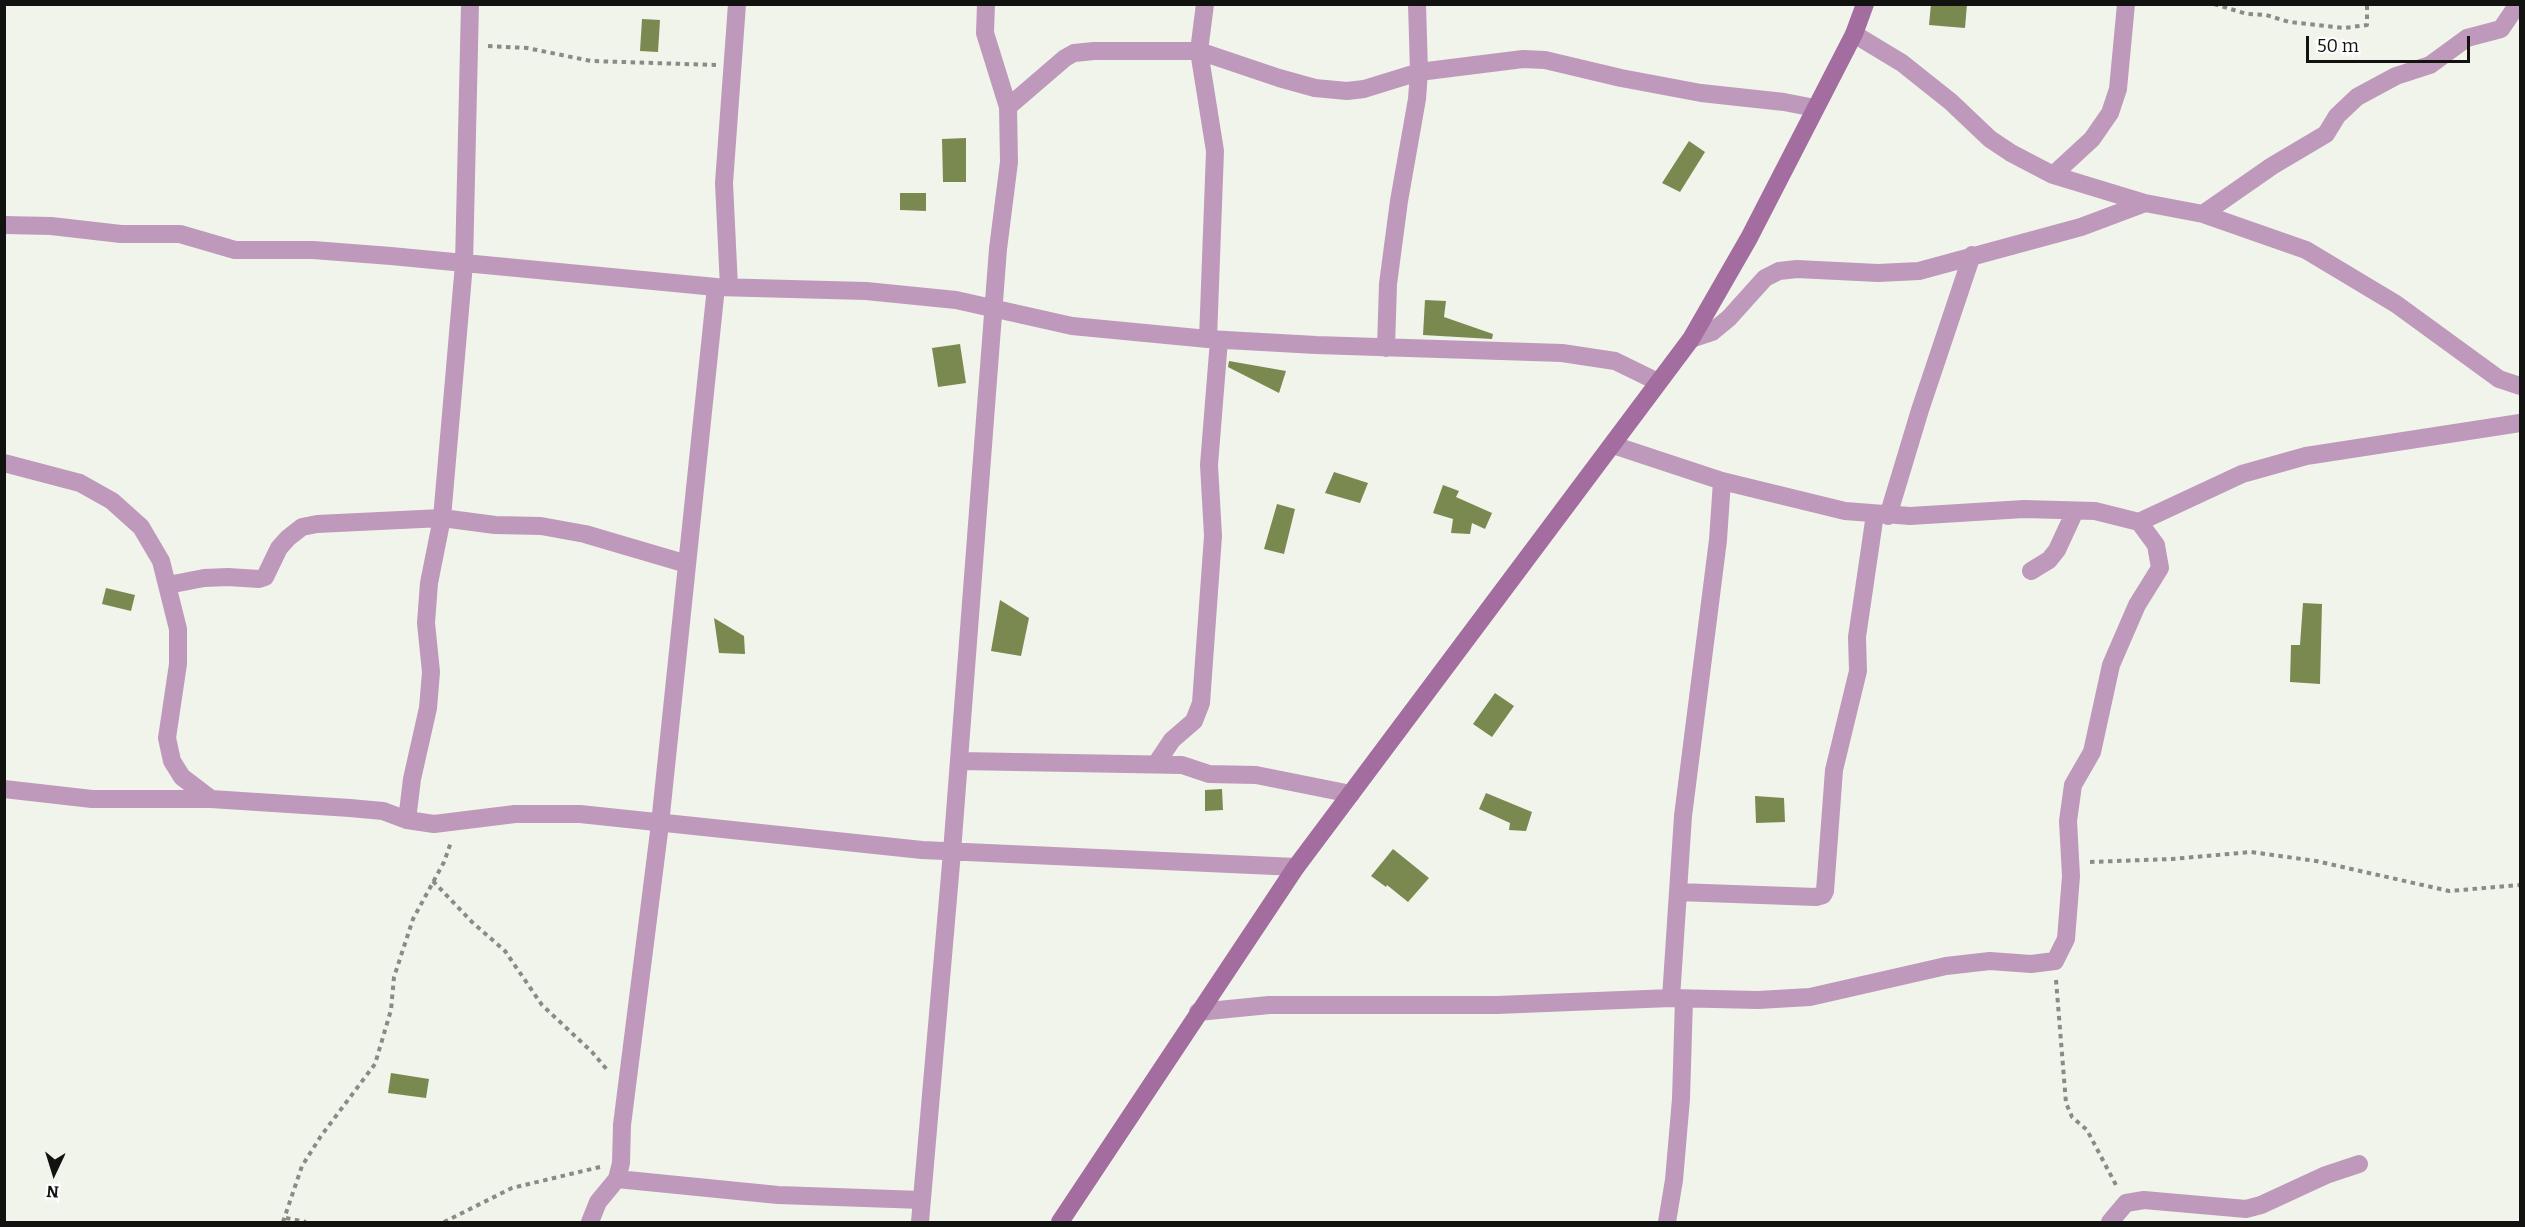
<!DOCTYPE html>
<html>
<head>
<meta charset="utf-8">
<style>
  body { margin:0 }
  #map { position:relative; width:2525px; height:1227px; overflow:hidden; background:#f1f4eb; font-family:Bitter,serif }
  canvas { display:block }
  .frame { position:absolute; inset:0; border:6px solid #121310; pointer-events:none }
  .north { position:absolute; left:24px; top:1143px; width:60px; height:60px; -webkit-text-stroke:4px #fff; paint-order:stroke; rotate:184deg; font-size:16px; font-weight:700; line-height:24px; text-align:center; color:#121310 }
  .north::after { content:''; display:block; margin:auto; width:21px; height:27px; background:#121310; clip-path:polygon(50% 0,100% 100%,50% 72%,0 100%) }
  .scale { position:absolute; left:2306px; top:36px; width:164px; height:27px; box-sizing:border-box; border:3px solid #121310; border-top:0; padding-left:8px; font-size:18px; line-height:21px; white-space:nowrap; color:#121310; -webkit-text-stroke:4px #fff; paint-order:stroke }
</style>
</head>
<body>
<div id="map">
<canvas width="2525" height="1227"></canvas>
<div class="frame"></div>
<div class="north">N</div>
<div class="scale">50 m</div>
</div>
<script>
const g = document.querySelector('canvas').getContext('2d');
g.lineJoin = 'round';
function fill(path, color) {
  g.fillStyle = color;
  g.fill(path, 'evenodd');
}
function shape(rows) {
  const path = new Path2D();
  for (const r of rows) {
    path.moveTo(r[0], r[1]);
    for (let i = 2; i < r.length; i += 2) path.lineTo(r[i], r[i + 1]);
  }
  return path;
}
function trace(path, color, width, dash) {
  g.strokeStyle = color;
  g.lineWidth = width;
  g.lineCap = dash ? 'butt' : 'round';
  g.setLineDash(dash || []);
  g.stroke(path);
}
const building = shape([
  [1931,4,1967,4,1965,28,1929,25],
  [642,19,660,20,658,52,640,51],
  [966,138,966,182,943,182,942,139],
  [1689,141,1705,152,1680,192,1662,183],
  [900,193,926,193,926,211,900,210],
  [1425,300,1446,301,1444,317,1493,334,1492,339,1423,335],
  [960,344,966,383,938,387,932,348],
  [1229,361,1286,371,1279,393,1228,367],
  [1334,472,1368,483,1360,503,1325,493],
  [1443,485,1459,491,1456,497,1492,513,1485,529,1472,523,1470,534,1451,533,1453,519,1433,513],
  [1277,504,1295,509,1284,554,1264,549],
  [106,588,135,595,131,611,102,604],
  [1000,600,1029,618,1021,656,991,651],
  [2303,603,2322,604,2320,684,2290,682,2291,645,2300,645],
  [714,618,744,636,745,654,719,653],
  [1495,693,1514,706,1492,737,1473,724],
  [1222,789,1223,810,1205,811,1205,790],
  [1486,793,1532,812,1526,831,1509,830,1510,823,1479,809],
  [1755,796,1784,798,1785,822,1756,823],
  [1393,849,1429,878,1408,902,1387,885,1386,887,1371,876],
  [391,1073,429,1079,426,1098,388,1093]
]);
const path = shape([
  [2214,4,2247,14,2266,15,2289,22,2344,28,2367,25,2367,4],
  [488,46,527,48,591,61,716,65],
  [2090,862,2172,859,2251,852,2316,861,2449,891,2520,885],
  [433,881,472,922,505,951,542,1005,592,1052,609,1072],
  [2056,980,2066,1103,2072,1117,2087,1130,2117,1187],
  [286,1218,306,1222],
  [283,1222,302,1166,321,1136,375,1064,391,1010,394,977,413,919,444,862,451,842],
  [444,1222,512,1188,600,1167]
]);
const street = shape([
  [1854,34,1902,63,1951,102,1990,139,2011,153,2053,175,2145,203,2203,214,2306,250,2396,304,2499,379,2520,386],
  [1008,107,1065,58,1074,53,1094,51,1199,51,1205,4],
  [2053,175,2092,139,2110,113,2118,89,2126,4],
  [2203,214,2272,166,2326,134,2337,116,2357,97,2396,76,2430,65,2467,38,2501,29,2518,4],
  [4,225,51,226,121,234,180,234,235,250,313,250,391,256,716,287,866,291,956,300,1072,326,1208,339,1316,345,1562,353,1615,361,1658,382],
  [729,287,724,183,737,4],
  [1208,339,1215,151,1199,51,1279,78,1315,88,1347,91,1364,89,1419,72,1523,59,1545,60,1621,78,1701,93,1784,102,1815,108],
  [1691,339,1712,332,1729,318,1765,278,1779,271,1797,269,1878,273,1919,271,2081,227,2145,203],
  [1386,348,1388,284,1399,201,1417,99,1419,72,1417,4],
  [4,463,80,483,112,501,141,527,161,561,178,629,178,664,167,738,172,761,182,777,211,799],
  [1888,516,1920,410,1972,255],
  [2139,522,2242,474,2306,456,2520,423],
  [2031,571,2049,560,2057,550,2075,511],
  [168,585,204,578,228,577,259,579,265,577,279,548,288,538,302,527,317,524,442,518,495,525,541,526,585,534,687,564],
  [960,761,1182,765,1209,774,1256,775,1351,794],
  [1156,764,1172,740,1194,721,1201,703,1213,536,1209,465,1219,340],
  [4,789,92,799,211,799,350,808,383,811,407,820,434,824,515,814,580,814,922,850,1296,867],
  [407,820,412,779,428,708,431,672,426,623,429,583,442,518,464,264,470,4],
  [1678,892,1816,897,1823,895,1825,891,1834,770,1858,671,1857,637,1875,514],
  [1671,998,1683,816,1718,540,1722,481],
  [1198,1012,1269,1005,1497,1005,1671,998,1758,1000,1810,997,1946,966,1990,961,2031,964,2055,961,2066,939,2071,876,2068,821,2073,785,2092,752,2111,665,2137,605,2160,568,2156,545,2139,522,2095,511,2024,509,1910,516,1845,511,1722,481,1613,445],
  [617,1179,778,1195,922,1200],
  [590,1222,598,1202,617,1179,621,1163,622,1125,660,824,716,287],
  [920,1222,952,852,998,249,1009,162,1008,107,985,33,986,4],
  [1667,1222,1674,1180,1681,1099,1684,999],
  [2110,1222,2126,1203,2144,1200,2246,1209,2261,1205,2326,1175,2359,1164]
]);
const secondary = shape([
  [1060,1222,1296,867,1691,339,1749,238,1854,34,1865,4]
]);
fill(building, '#79894f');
trace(path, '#898c85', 4, [4.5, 4.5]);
trace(street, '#be99bb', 18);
trace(secondary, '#a36d9f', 18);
</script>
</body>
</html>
